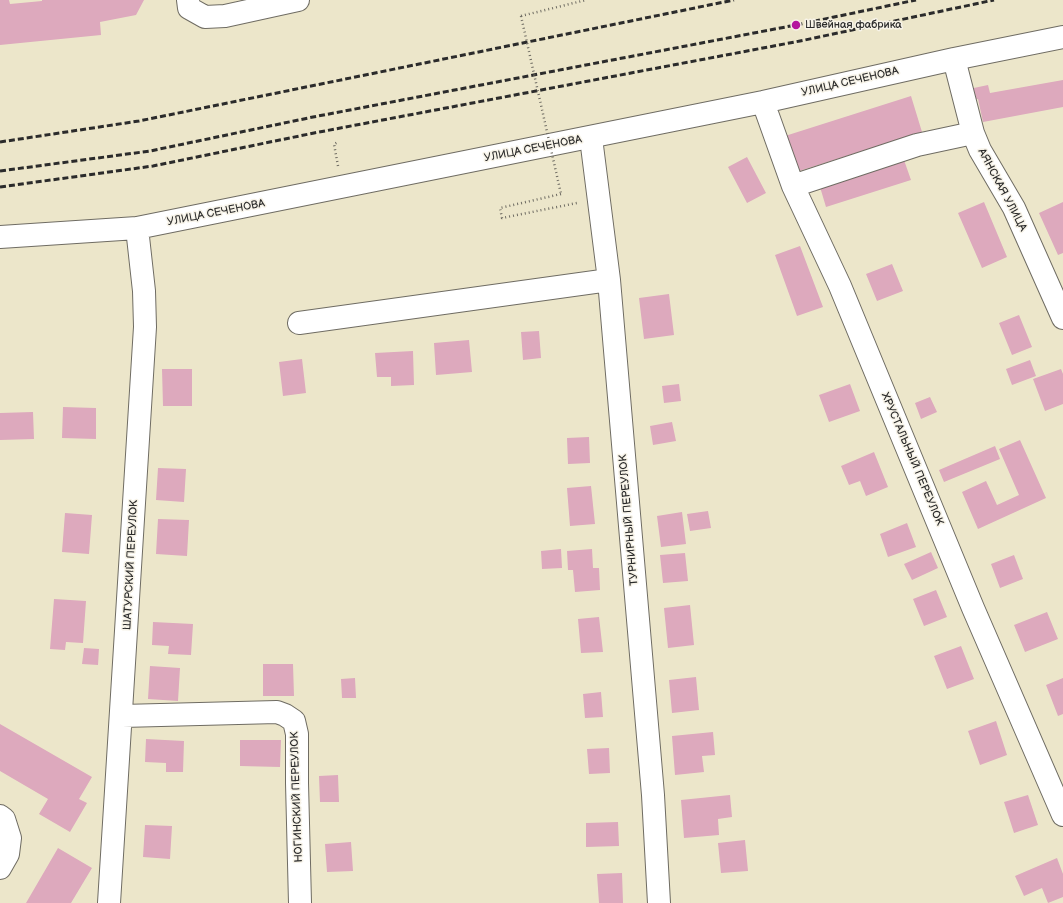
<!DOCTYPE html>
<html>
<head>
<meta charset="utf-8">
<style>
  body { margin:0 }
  canvas { display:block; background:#ece6ca }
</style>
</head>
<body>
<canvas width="1063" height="903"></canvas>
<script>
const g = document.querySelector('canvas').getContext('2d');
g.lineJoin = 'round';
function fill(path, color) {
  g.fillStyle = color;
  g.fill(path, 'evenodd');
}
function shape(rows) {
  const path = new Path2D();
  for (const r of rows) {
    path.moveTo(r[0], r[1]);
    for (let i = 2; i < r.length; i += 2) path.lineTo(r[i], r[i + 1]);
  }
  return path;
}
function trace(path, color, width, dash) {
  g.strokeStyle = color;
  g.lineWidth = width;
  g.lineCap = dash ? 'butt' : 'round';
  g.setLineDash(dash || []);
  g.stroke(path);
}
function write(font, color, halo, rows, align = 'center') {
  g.font = font + ' "Balsamiq Sans",sans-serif';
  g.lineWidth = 3;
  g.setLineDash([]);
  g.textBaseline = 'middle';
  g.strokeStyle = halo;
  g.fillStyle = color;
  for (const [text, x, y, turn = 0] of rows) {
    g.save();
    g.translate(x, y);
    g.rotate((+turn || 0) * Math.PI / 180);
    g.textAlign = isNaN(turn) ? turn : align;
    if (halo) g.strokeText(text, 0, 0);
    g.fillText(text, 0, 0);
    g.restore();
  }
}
const building = shape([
  [0,0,9,0,10,4,42,1,42,0,144,0,136,15,100,22,101,35,0,45],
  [1063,80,1063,107,983,122,978,99,971,100,969,89,988,85,990,93],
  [911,96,922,132,796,172,785,136],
  [747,157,766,193,747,203,728,167],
  [904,160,911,180,826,207,820,187],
  [984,202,1007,257,982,268,958,213],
  [1063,202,1063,253,1058,255,1039,213],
  [800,246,823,307,797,316,775,255],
  [892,264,903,291,877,301,866,274],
  [669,294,674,335,644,339,639,298],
  [1019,315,1032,347,1012,355,999,323],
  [539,331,541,358,523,360,521,332],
  [469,340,472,372,436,375,434,343],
  [413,351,414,385,391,386,391,377,377,377,375,353],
  [302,359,306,393,283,396,279,362],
  [1030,360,1036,376,1012,385,1006,369],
  [162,369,192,369,192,406,163,406],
  [1061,369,1063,374,1063,404,1045,411,1033,379],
  [679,384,681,401,664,403,662,386],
  [850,384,860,411,829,422,819,395],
  [930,397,937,412,921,419,915,403],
  [63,407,96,408,96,439,62,438],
  [33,412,34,439,0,440,0,413],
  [672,422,676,441,653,445,650,426],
  [589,437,590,463,568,464,567,438],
  [1020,440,1046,498,978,529,962,492,986,481,997,505,1019,495,999,449],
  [995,446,1000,459,944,482,939,470],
  [874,452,888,487,866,496,860,481,849,485,841,466],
  [158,468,186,469,184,502,156,500],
  [591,486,595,524,570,526,567,488],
  [708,511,711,528,690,531,687,514],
  [682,512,686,544,661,547,657,516],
  [65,513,92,515,89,554,62,552],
  [158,519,189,520,187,556,156,554],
  [907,523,916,547,888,557,880,534],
  [561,549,562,568,542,569,541,551],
  [592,549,593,568,599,568,600,590,575,592,573,570,568,570,567,551],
  [931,552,938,568,912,580,904,564],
  [685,553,688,581,663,583,660,555],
  [1014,555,1023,579,1000,588,991,564],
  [936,590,947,617,924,626,913,599],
  [54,599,86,601,83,643,66,642,65,650,50,649],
  [690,605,694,645,668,648,664,608],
  [1047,612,1058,639,1025,652,1014,625],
  [599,617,603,652,581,653,578,619],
  [153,622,193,624,191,655,168,654,169,646,152,645],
  [961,646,974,679,947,689,934,656],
  [84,648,99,649,98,665,82,664],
  [263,664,293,664,294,696,263,696],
  [150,666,180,668,178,701,148,699],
  [696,677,699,710,672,713,669,680],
  [355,678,356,698,342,698,341,679],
  [1063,678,1063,714,1058,716,1046,685],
  [601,692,603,717,585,718,583,694],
  [996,721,1007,755,980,765,968,731],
  [0,724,92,777,79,799,87,803,70,832,39,814,48,799,0,771],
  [713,732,715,755,702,756,704,772,675,775,672,736],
  [146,739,184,741,183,772,166,772,166,763,145,762],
  [240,740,281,740,280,767,240,766],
  [609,748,610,773,589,774,587,749],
  [338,775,339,802,320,802,319,776],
  [730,795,732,817,718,819,719,835,684,838,681,800],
  [1028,795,1038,825,1014,833,1004,802],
  [618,822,619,846,586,847,586,823],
  [145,825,172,826,170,859,143,857],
  [745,840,748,871,721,873,718,843],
  [351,842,353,871,327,872,325,844],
  [58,848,92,868,71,903,26,903],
  [1057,858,1063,874,1063,897,1048,903,1042,888,1024,896,1015,876],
  [622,873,623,903,599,903,597,874]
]);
const path = shape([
  [521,16,586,0],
  [338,166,334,144,338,142],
  [561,194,500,208,502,218,577,203]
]);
const minor = shape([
  [188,0,189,8,205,17,225,16,298,0],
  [954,59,973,133,980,150,1014,208,1063,318],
  [763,102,793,186,840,286,973,608,1063,815],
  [591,138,609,280,653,795,659,903],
  [793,186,917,145,973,133],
  [0,237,137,228,763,102,954,59,1063,37],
  [299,323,609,280],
  [122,716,277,712,285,715,294,721,297,734,297,783,300,903],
  [0,816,4,819,10,838,8,854,0,868],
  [109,903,145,327,144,291,137,228]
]);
const rail = shape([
  [0,142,139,121,734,0],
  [0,171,150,151,313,117,796,25,916,0],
  [0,187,153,166,314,133,800,41,994,0]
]);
const pathBridge = shape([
  [521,16,561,194]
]);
const markers = [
  [796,25,5,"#b5179e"]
];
const poiNames = [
  ["Швейная фабрика",805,25]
];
const streetNames = [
  ["УЛИЦА СЕЧЕНОВА",850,82,-13],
  ["УЛИЦА СЕЧЕНОВА",533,149,-11],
  ["АЯНСКАЯ УЛИЦА",1002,190,62],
  ["УЛИЦА СЕЧЕНОВА",216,213,-11],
  ["ХРУСТАЛЬНЫЙ ПЕРЕУЛОК",912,459,67],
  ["ТУРНИРНЫЙ ПЕРЕУЛОК",629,520,-95],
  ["ШАТУРСКИЙ ПЕРЕУЛОК",131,565,-87],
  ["НОГИНСКИЙ ПЕРЕУЛОК",297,797,-92]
];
fill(building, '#dda9bd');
trace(minor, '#6f6c63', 24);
trace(path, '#6f6c63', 2.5, [1, 3]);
trace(minor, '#fff', 22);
trace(rail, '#2b2b2b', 3, [6, 3]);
trace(pathBridge, '#6f6c63', 2.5, [1, 3]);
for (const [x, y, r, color] of markers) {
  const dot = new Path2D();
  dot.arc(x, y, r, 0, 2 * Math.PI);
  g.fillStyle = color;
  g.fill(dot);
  trace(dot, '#f7f3e8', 1.5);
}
write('11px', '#2b2b2b', '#f7f3e8', poiNames, 'left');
write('11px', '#2b2b2b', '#f7f3e8', streetNames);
</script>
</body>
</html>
